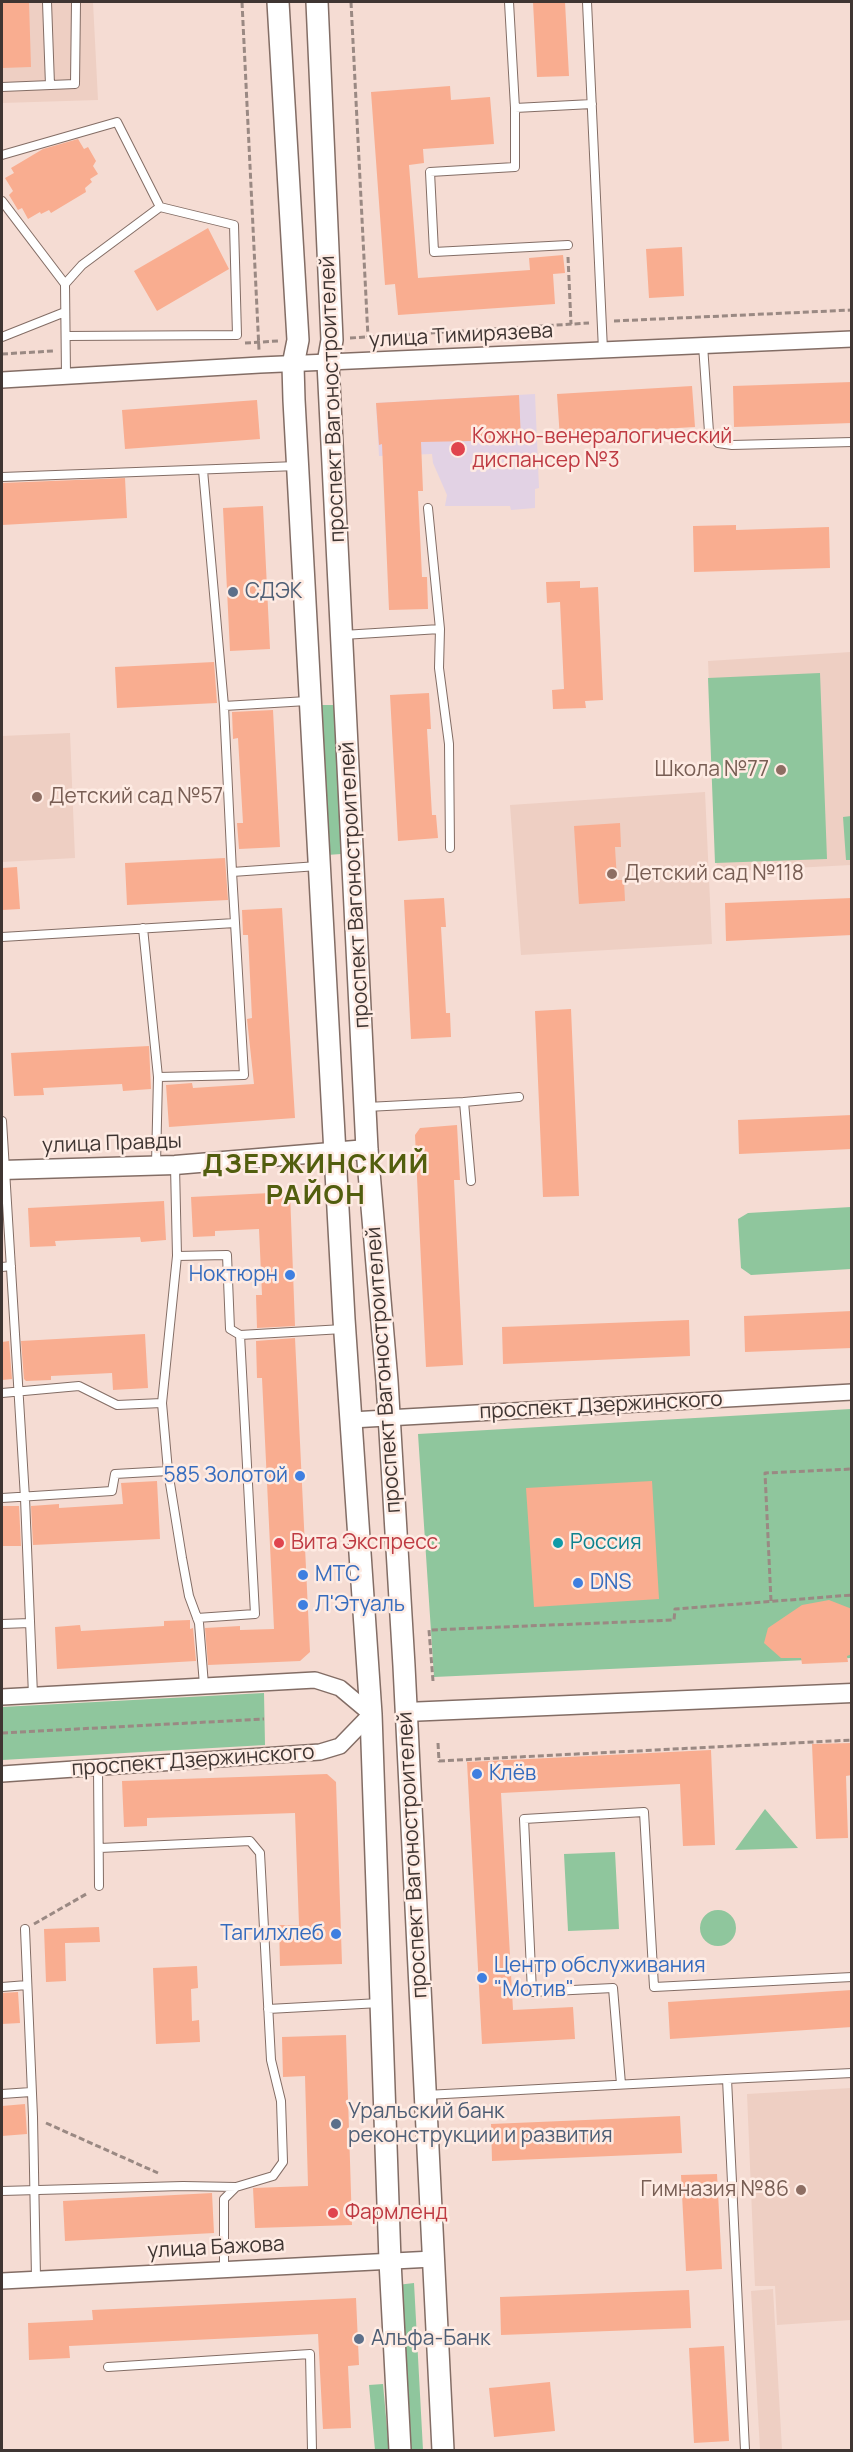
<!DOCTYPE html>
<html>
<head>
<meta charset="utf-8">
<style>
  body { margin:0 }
  #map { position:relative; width:853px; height:2452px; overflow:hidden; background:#f5dcd3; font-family:Manrope,sans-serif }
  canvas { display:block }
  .frame { position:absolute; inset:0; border:3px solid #3f3532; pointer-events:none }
</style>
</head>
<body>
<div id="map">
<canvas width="853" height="2452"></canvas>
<div class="frame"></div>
</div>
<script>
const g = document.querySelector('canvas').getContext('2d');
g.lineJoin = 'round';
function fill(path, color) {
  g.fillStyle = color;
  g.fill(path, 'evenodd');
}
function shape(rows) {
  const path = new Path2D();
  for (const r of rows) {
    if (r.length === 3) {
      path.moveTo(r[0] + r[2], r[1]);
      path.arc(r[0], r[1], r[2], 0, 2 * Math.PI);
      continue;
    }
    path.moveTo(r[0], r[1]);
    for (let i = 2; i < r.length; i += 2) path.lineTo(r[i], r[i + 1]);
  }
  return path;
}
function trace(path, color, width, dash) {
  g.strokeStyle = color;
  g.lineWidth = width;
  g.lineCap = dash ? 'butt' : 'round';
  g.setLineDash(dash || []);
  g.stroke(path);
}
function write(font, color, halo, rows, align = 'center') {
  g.font = font + ' Manrope,sans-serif';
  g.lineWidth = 5;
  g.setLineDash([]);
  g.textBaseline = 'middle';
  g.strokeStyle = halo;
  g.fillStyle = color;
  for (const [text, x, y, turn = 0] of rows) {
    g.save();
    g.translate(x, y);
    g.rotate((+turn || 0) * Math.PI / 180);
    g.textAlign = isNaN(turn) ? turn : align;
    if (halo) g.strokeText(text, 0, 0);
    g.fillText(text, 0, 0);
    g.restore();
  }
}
const built = shape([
  [2,2,93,2,98,100,2,103],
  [851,652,851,865,717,872,708,661],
  [70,733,75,858,2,862,2,736],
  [705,792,712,944,521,955,510,805],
  [851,2088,851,2320,777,2325,775,2286,755,2286,747,2094],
  [773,2289,782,2450,760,2450,751,2291]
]);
const medical = shape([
  [535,394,539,488,535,489,535,508,511,510,510,506,445,506,447,495,433,463,432,454,379,456,376,403]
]);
const green = shape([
  [820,673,827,859,715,863,708,678],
  [319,705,334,705,341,854,327,855],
  [851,816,851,860,846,860,843,817],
  [851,1207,851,1269,751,1275,741,1268,738,1219,748,1213],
  [851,1409,851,1658,434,1677,418,1434],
  [264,1693,265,1745,2,1760,2,1707],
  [765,1809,798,1848,735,1850],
  [615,1852,619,1929,568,1931,564,1854],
  [718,1928,18],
  [414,2283,423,2450,406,2450,397,2285],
  [383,2384,389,2450,375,2450,369,2385]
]);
const building = shape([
  [2,2,29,2,31,67,2,68],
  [533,2,565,2,569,76,537,77],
  [450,86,451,100,490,97,494,144,423,149,424,163,409,165,418,278,530,270,529,258,563,255,565,273,553,274,555,304,398,315,395,284,385,285,371,92],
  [78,139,84,149,88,147,96,161,93,166,98,174,90,179,92,182,85,188,86,192,51,213,49,210,41,214,40,212,28,219,22,208,18,210,9,195,13,191,5,178,14,173,11,168,43,149],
  [208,228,229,269,157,311,134,271],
  [682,247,684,296,649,298,646,249],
  [852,382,852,423,734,427,733,386],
  [692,386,695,427,607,432,607,436,560,439,557,394],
  [519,395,521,440,421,442,423,491,418,491,422,577,427,577,428,609,389,610,382,444,379,445,376,403],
  [257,400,260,439,125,449,122,410],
  [125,478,127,518,2,525,2,483],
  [263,506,270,649,230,651,223,508],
  [736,525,736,530,829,527,830,568,694,572,693,526],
  [580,581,580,588,598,587,603,700,585,701,586,708,553,709,552,690,564,689,560,602,547,603,546,582],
  [214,662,217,703,117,708,115,667],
  [429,693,431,729,427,729,432,815,436,815,438,838,398,841,390,695],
  [273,710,280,847,239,849,237,823,243,823,238,738,233,739,232,712],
  [620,823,621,847,615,847,617,880,624,880,625,901,579,904,574,826],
  [225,858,228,900,127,905,125,863],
  [17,867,20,909,2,910,2,868],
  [444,898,446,927,441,927,446,1013,450,1013,451,1037,411,1039,404,900],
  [852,898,852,935,726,941,725,903],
  [282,908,295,1118,169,1127,166,1085,192,1083,193,1088,254,1084,247,1019,252,1018,248,935,243,935,242,910],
  [571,1009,579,1196,543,1197,535,1011],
  [149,1046,151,1089,123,1091,122,1084,43,1088,44,1095,14,1096,11,1053],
  [852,1115,852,1149,739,1154,738,1120],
  [457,1125,460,1180,454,1180,463,1365,426,1367,415,1135,420,1128],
  [290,1192,295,1326,257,1328,256,1295,262,1295,259,1229,215,1231,215,1236,193,1237,191,1197],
  [164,1201,166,1240,141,1242,140,1237,55,1241,56,1246,30,1247,28,1208],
  [852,1311,852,1348,745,1352,744,1316],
  [689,1320,690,1356,503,1364,502,1327],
  [145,1334,148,1388,113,1390,112,1373,51,1376,51,1380,26,1381,24,1379,21,1341],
  [295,1338,310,1652,300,1661,208,1665,205,1628,240,1626,240,1630,274,1629,262,1378,257,1378,256,1341],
  [9,1341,12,1379,2,1380,2,1342],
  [157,1481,160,1539,33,1545,31,1506,59,1504,59,1508,123,1504,121,1483],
  [652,1481,659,1599,534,1607,526,1488],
  [2,1506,19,1506,21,1546,2,1546],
  [829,1600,852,1609,852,1654,847,1656,848,1662,802,1664,801,1658,781,1658,764,1643,768,1628,802,1605],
  [190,1620,190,1629,193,1628,196,1661,57,1669,55,1627,80,1625,81,1631,164,1626,164,1621],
  [852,1743,852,1775,846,1776,848,1838,816,1839,812,1744],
  [711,1750,715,1845,683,1846,680,1784,501,1793,513,2010,573,2007,575,2039,482,2044,467,1762],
  [327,1774,336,1782,342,1964,280,1966,279,1925,299,1925,295,1813,147,1818,147,1826,124,1827,122,1781],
  [99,1927,100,1942,65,1943,66,1981,46,1982,44,1929],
  [197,1966,198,1988,191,1989,192,2021,199,2020,200,2042,156,2044,153,1968],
  [852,1990,852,2027,670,2039,668,2002],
  [18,1992,20,2023,2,2024,2,1993],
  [346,2035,352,2225,255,2228,253,2188,308,2186,305,2076,283,2077,282,2037],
  [25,2104,27,2134,2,2136,2,2106],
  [680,2116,682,2153,492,2161,491,2124],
  [717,2174,722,2269,686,2271,681,2175],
  [212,2193,214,2233,65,2241,63,2201],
  [689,2290,691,2328,501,2335,500,2297],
  [356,2298,359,2365,348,2366,351,2428,323,2429,318,2334,69,2346,70,2358,29,2360,28,2323,93,2320,92,2310],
  [724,2346,729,2441,694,2443,689,2348],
  [550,2382,555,2431,494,2437,489,2388]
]);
const path = shape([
  [242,2,259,350],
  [351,2,368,337],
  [568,257,571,324],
  [614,321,852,310],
  [350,338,589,323],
  [245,343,278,341],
  [2,354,53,351],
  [771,1601,765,1473,852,1469],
  [433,1681,429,1630,674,1620,675,1609,852,1595],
  [2,1733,264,1719],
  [438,1743,439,1761,852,1740],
  [34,1924,88,1893],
  [46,2123,158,2173]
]);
const service = shape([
  [47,2,50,85],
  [509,2,515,108,592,104],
  [587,2,603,350],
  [2,87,75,84,76,2],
  [515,108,515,167,430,172,434,252,568,245],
  [2,155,117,122,160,207,82,265,65,284,66,376],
  [2,201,65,284],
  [66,336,237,335,234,225,160,207],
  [2,337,65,312],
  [703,345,709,432,718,443,732,445,852,442],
  [203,470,224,706,307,701],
  [2,477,297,466],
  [428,508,440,629,439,668,449,744,450,848],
  [343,635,440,629],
  [224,706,232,872],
  [143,928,158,1077],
  [2,937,235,923],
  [464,1102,519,1097],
  [367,1107,464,1102,471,1181],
  [2,1121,25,1498,33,1695],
  [156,1164,158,1077,244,1075,232,872,318,866],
  [175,1166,177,1256,162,1403,168,1471,182,1558,189,1596,199,1623,204,1685],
  [177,1256,227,1255,230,1329,240,1335,343,1329],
  [2,1267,11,1266],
  [2,1393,79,1386,117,1405,162,1403],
  [2,1498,112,1491,115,1474,168,1471],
  [197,1618,255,1614,240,1335],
  [2,1624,30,1623],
  [98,1769,99,1886],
  [100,1848,250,1841,260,1853,271,2060,281,2101,283,2162,273,2176,236,2187,224,2199,224,2269],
  [25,1929,33,2117,36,2278],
  [2,1987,27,1985],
  [268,2009,380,2003],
  [727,2079,852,2073],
  [621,2084,613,1988,532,1992,524,1819,644,1812,654,1987,852,1977],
  [2,2094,31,2092],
  [426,2095,727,2079,745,2450],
  [2,2191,183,2186,236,2187],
  [108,2367,310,2354,312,2450]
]);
const minor = shape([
  [2,380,260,365,852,339],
  [351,1420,852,1392],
  [2,1697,315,1680,340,1688,371,1714,340,1746,320,1752,2,1774],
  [2,2281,433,2259]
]);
const tertiary = shape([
  [2,1170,175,1165,367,1149],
  [406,1712,852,1693]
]);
const secondary = shape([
  [278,2,298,340,293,365,294,400,344,1319,371,1714,390,2261,400,2450],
  [317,2,332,340,328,363,367,1149,387,1381,404,1666,443,2450]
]);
const markers = [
  [458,449,8,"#e0444e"],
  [233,592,6,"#5c6f8a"],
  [781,770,6,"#8d6e63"],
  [37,797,6,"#8d6e63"],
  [612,874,6,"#8d6e63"],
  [290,1275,6,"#3f7fe0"],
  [300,1476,6,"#3f7fe0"],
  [279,1543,6,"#e0444e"],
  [558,1543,6,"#0f9aa8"],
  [303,1575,6,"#3f7fe0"],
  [578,1583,6,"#3f7fe0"],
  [303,1605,6,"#3f7fe0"],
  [477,1774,6,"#3f7fe0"],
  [336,1934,6,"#3f7fe0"],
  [482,1978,6,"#3f7fe0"],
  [336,2124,6,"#5c6f8a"],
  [801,2190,6,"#8d6e63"],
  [333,2213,6,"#e0444e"],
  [359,2339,6,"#5c6f8a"]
];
const streetNames = [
  ["улица Тимирязева",461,336,-3],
  ["проспект Вагоностроителей",333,399,-92],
  ["проспект Вагоностроителей",355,885,-93],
  ["улица Правды",112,1144,-2],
  ["проспект Вагоностроителей",384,1370,-94],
  ["проспект Дзержинского",601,1406,-3],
  ["проспект Дзержинского",193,1761,-4],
  ["проспект Вагоностроителей",413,1855,-93],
  ["улица Бажова",216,2248,-3]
];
const healthNames = [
  ["Кожно-венералогический",472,437],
  ["диспансер №3",472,461],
  ["Вита Экспресс",291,1543],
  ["Фармленд",345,2213]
];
const serviceNames = [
  ["СДЭК",245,592],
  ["Уральский банк",348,2112],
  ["реконструкции и развития",348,2136],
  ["Альфа-Банк",371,2339]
];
const educationNames = [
  ["Школа №77",769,770],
  ["Детский сад №57",49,797,"left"],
  ["Детский сад №118",624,874,"left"],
  ["Гимназия №86",789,2190]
];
const shopNames = [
  ["Ноктюрн",278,1275,"right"],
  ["585 Золотой",288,1476,"right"],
  ["МТС",315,1575],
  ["DNS",590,1583],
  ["Л'Этуаль",315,1605],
  ["Клёв",489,1774],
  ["Тагилхлеб",324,1934,"right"],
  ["Центр обслуживания",494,1966],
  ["\"Мотив\"",494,1990]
];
const cultureNames = [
  ["Россия",570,1543]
];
const districtNames = [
  ["ДЗЕРЖИНСКИЙ",316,1165],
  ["РАЙОН",316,1196]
];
fill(built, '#eecfc3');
fill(medical, '#e2d2e4');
fill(green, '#8fc69d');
fill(building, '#f9ad90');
trace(service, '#836d65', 10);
trace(minor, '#836d65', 18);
trace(tertiary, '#836d65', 21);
trace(secondary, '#836d65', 24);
trace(path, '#9a8983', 3, [6, 3]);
trace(service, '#fff', 8);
trace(minor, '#fff', 15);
trace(tertiary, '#fff', 18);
trace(secondary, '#fff', 21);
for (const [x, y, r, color] of markers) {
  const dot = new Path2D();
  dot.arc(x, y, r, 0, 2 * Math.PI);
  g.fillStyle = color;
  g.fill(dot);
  trace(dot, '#feebe3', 2);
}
write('21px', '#3f3532', '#feebe3', streetNames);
write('21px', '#be3a42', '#feebe3', healthNames, 'left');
write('21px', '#4e5e75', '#feebe3', serviceNames, 'left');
write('21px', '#785e54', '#feebe3', educationNames, 'right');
write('21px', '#366cbe', '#feebe3', shopNames, 'left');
write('21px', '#0d838f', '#feebe3', cultureNames, 'left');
g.letterSpacing = '1.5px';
write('bold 27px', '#525e0e', '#feebe3', districtNames);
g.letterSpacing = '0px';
</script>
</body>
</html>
